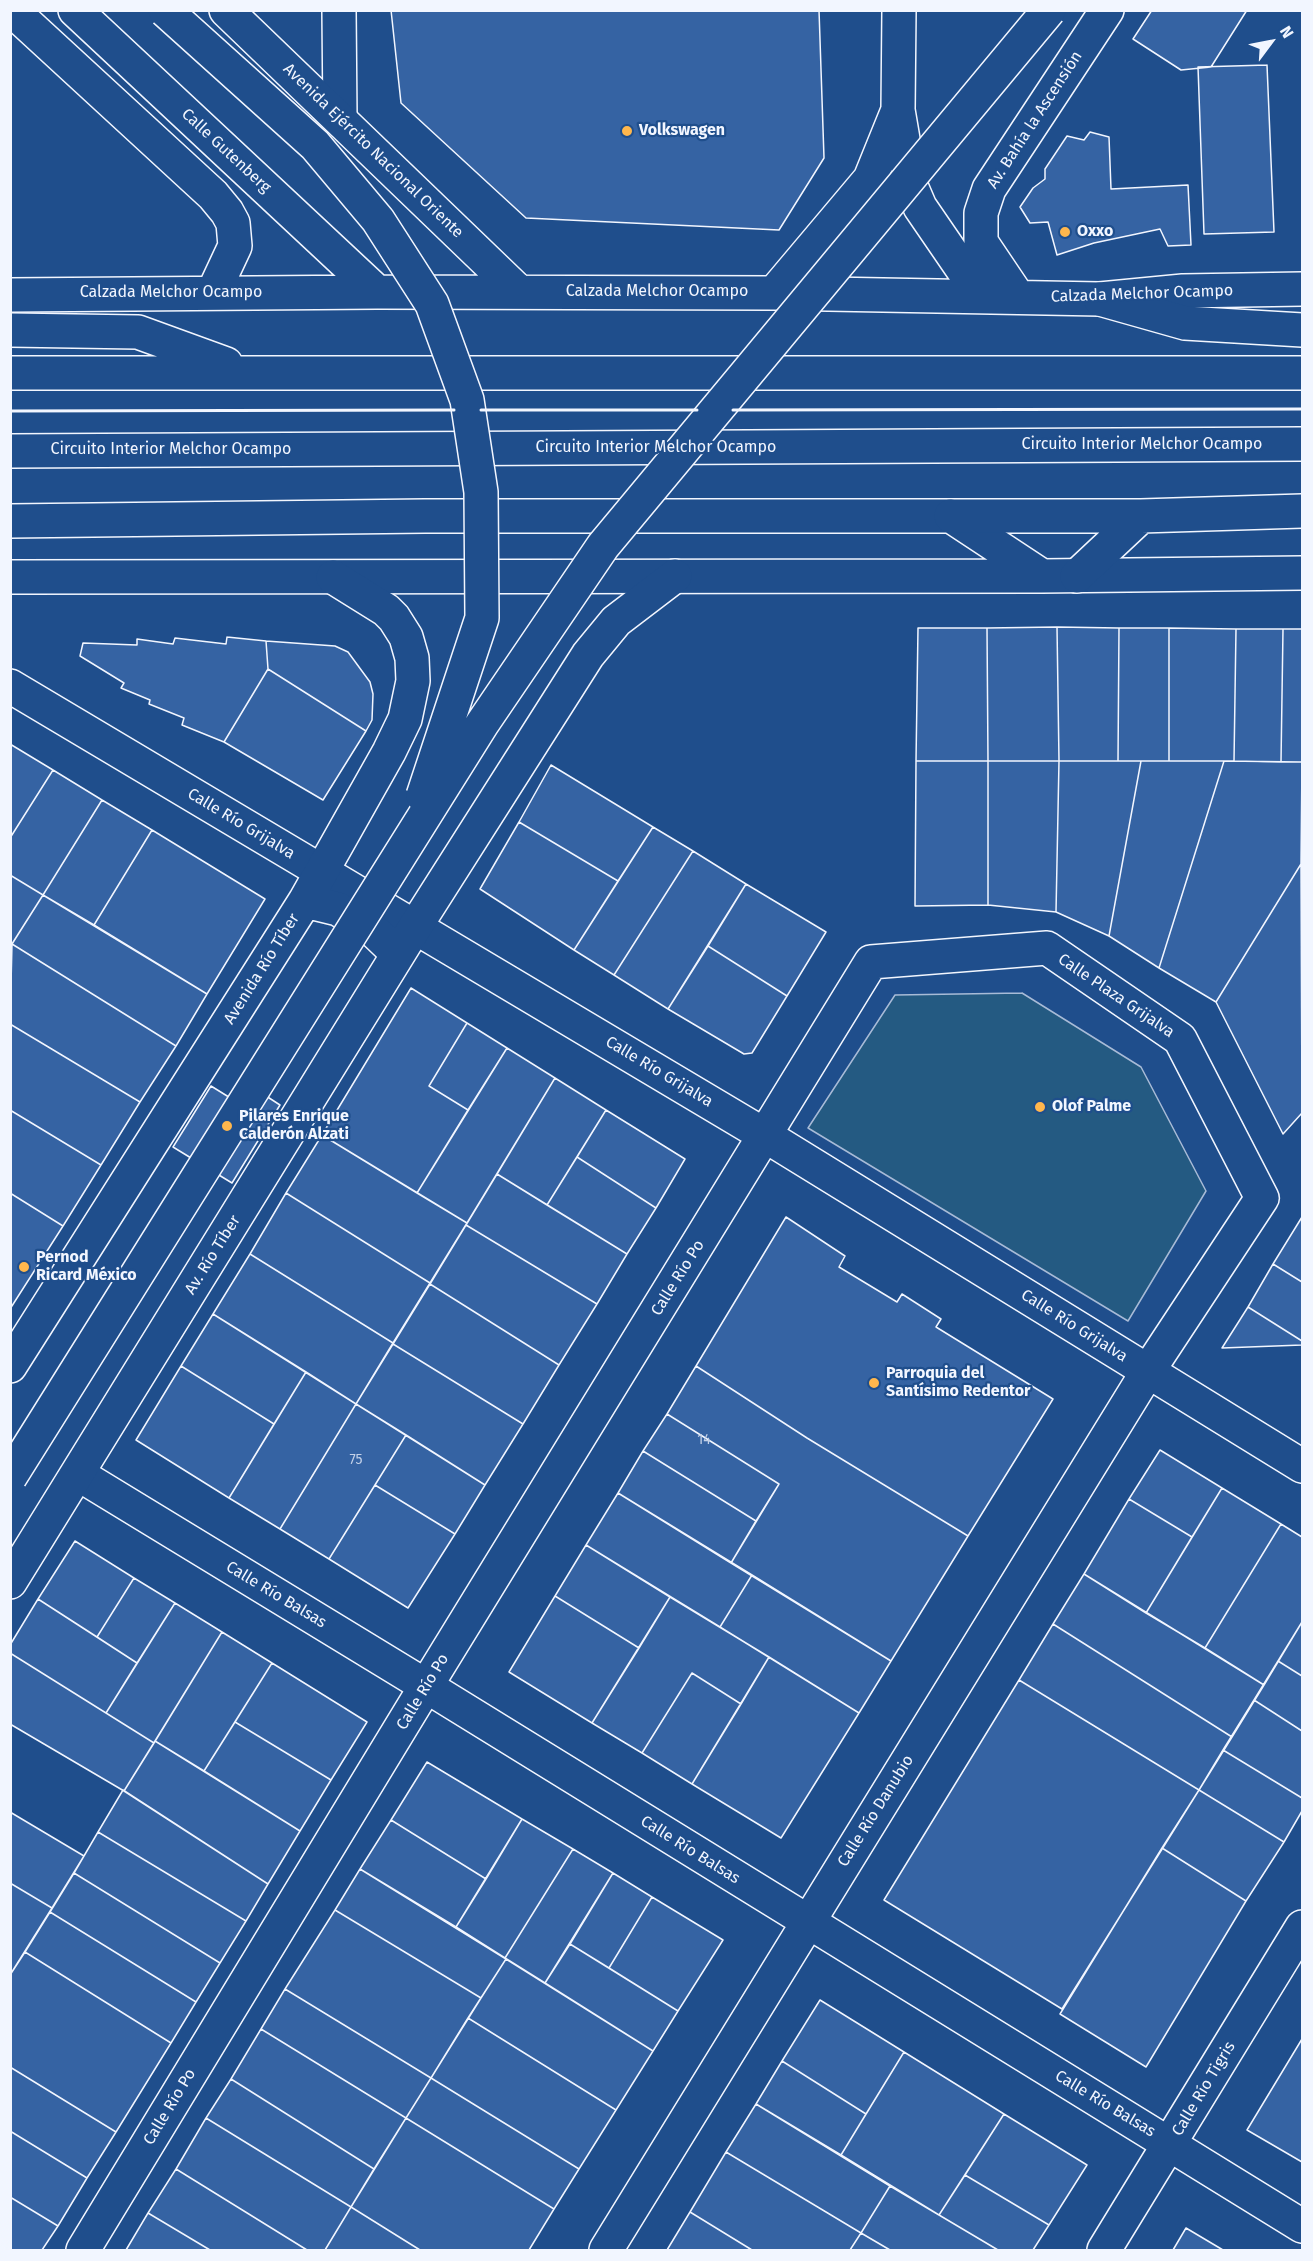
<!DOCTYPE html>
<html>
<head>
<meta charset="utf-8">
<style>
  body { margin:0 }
  #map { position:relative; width:1313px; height:2261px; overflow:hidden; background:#1f4e8c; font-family:"Fira Sans",sans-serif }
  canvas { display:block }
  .frame { position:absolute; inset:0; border:12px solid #f2f6ff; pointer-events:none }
  .north { position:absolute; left:1241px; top:12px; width:60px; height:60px; -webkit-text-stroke:4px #1f4e8c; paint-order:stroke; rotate:58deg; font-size:16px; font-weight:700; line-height:24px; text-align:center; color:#f2f6ff }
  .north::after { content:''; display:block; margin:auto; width:21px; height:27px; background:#f2f6ff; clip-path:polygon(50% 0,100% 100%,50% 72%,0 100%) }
</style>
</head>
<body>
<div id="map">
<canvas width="1313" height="2261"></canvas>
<div class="frame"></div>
<div class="north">N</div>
</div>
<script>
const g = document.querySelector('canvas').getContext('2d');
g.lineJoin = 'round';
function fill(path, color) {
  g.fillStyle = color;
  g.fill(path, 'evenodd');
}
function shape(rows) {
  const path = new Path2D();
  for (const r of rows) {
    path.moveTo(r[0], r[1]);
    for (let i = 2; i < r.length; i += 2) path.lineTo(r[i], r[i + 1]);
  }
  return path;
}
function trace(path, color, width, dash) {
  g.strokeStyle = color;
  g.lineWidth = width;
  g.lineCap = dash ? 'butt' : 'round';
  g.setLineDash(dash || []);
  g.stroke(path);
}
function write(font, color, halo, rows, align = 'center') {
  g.font = font + ' "Fira Sans",sans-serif';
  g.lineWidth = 4.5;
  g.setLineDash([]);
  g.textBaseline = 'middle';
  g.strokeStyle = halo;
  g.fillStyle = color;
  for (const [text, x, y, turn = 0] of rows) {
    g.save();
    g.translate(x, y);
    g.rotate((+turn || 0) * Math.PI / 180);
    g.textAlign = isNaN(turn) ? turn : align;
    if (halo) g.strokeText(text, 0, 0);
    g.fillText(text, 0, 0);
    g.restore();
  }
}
const green = shape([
  [1022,993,1141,1067,1206,1191,1128,1321,808,1128,895,995,1022,993]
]);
const building = shape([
  [391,10,819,10,824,158,779,230,526,218,401,103,391,10],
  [1152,10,1247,10,1211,67,1181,70,1133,39,1152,10],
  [1267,65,1274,232,1204,234,1198,67,1267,65],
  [1090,132,1109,137,1111,189,1188,185,1191,245,1168,246,1160,229,1094,243,1057,255,1048,222,1030,223,1020,207,1033,188,1045,179,1045,169,1067,136,1084,140,1090,132],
  [1057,627,1059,761,988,761,987,628,1057,627],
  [1057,627,1119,628,1118,761,1059,761,1057,627],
  [918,628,987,628,988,761,916,761,918,628],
  [1119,628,1169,628,1169,761,1118,761,1119,628],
  [1169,628,1236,629,1234,761,1169,761,1169,628],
  [1236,629,1283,629,1281,762,1234,761,1236,629],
  [1283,629,1302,629,1302,762,1281,762,1283,629],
  [227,637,266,641,268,669,224,742,182,725,184,718,149,704,150,700,121,688,124,683,80,656,83,643,137,645,137,639,173,644,175,638,226,644,227,637],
  [266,641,335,646,348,652,370,682,373,694,372,720,366,731,268,669,266,641],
  [268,669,366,731,323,800,224,742,268,669],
  [10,744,53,770,10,838,10,744],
  [916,761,988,761,988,905,915,906,916,761],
  [988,761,1059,761,1056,912,988,905,988,761],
  [1059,761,1141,761,1109,936,1056,912,1059,761],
  [1141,761,1224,761,1159,968,1109,936,1141,761],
  [1224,761,1302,762,1301,864,1216,1002,1159,968,1224,761],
  [551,765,653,827,618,881,519,822,551,765],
  [53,770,102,800,43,895,10,875,10,838,53,770],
  [102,800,152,830,94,925,43,895,102,800],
  [519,822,618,881,574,950,480,889,519,822],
  [653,827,693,851,614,975,574,950,653,827],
  [152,830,265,899,207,994,94,925,152,830],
  [693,851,746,884,668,1009,614,975,693,851],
  [1301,864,1302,1113,1283,1134,1216,1002,1301,864],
  [10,875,43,895,10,947,10,875],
  [746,884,826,932,787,996,708,946,746,884],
  [43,895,207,994,176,1046,12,944,43,895],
  [12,944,176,1046,140,1102,10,1024,12,944],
  [708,946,787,996,752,1053,744,1054,668,1009,708,946],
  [411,988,467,1023,429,1086,468,1110,417,1193,322,1135,411,988],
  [467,1023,507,1048,468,1110,429,1086,467,1023],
  [10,1024,140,1102,101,1165,10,1110,10,1024],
  [507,1048,555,1078,467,1223,417,1193,507,1048],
  [555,1078,606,1110,547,1205,497,1174,555,1078],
  [243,1081,280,1105,232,1183,173,1147,211,1086,232,1099,243,1081],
  [10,1110,101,1165,63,1226,10,1193,10,1110],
  [606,1110,685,1159,656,1208,577,1157,606,1110],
  [322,1135,467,1223,430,1283,286,1193,322,1135],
  [577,1157,656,1208,627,1254,547,1205,577,1157],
  [497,1174,627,1254,597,1304,466,1225,497,1174],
  [10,1193,63,1226,10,1309,10,1193],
  [286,1193,430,1283,393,1343,250,1254,286,1193],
  [786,1217,845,1256,839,1267,897,1302,902,1294,941,1319,936,1327,1053,1399,968,1536,807,1438,696,1366,786,1217],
  [1302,1217,1302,1282,1273,1264,1302,1217],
  [466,1225,597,1304,559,1365,430,1284,466,1225],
  [250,1254,393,1343,356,1404,213,1314,250,1254],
  [1273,1264,1302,1282,1302,1341,1248,1307,1273,1264],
  [430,1284,559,1365,523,1424,393,1344,430,1284],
  [1248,1307,1302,1341,1302,1345,1222,1348,1248,1307],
  [213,1314,306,1372,274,1424,181,1366,213,1314],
  [393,1344,523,1424,485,1485,356,1404,393,1344],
  [181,1366,274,1424,229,1498,136,1440,181,1366],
  [696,1366,807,1438,968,1536,891,1661,731,1563,779,1484,667,1414,696,1366],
  [306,1372,356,1404,280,1529,229,1498,306,1372],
  [356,1404,406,1435,329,1559,280,1529,356,1404],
  [667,1414,779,1484,756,1521,643,1451,667,1414],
  [406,1435,485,1485,455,1534,375,1485,406,1435],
  [1160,1450,1222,1488,1192,1537,1129,1499,1160,1450],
  [643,1451,756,1521,731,1563,618,1493,643,1451],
  [375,1485,455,1534,408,1608,329,1559,375,1485],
  [1222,1488,1281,1524,1205,1648,1146,1613,1222,1488],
  [618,1493,752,1575,720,1627,586,1545,618,1493],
  [1129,1499,1192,1537,1146,1613,1084,1574,1129,1499],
  [1281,1524,1302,1537,1302,1622,1264,1685,1205,1648,1281,1524],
  [75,1541,134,1578,97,1637,38,1599,75,1541],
  [586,1545,670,1597,639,1648,555,1596,586,1545],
  [1084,1574,1264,1685,1232,1737,1053,1624,1084,1574],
  [752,1575,891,1661,859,1713,720,1627,752,1575],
  [134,1578,175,1603,137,1663,97,1637,134,1578],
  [555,1596,639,1648,592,1723,509,1672,555,1596],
  [670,1597,769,1657,741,1704,692,1673,642,1753,592,1723,670,1597],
  [38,1599,137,1663,106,1713,10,1653,10,1645,38,1599],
  [175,1603,222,1632,154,1743,106,1713,175,1603],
  [1302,1622,1302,1676,1278,1661,1302,1622],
  [1053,1624,1232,1737,1199,1790,1019,1680,1053,1624],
  [222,1632,272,1663,204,1771,155,1741,222,1632],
  [10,1653,154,1743,124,1791,10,1724,10,1653],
  [769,1657,859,1713,781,1838,692,1784,769,1657],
  [1278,1661,1302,1676,1302,1731,1254,1700,1278,1661],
  [272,1663,367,1722,331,1780,235,1722,272,1663],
  [692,1673,741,1704,692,1784,642,1753,692,1673],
  [1019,1680,1199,1790,1062,2009,884,1900,1019,1680],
  [1254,1700,1302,1731,1302,1798,1223,1750,1254,1700],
  [235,1722,331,1780,300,1831,204,1771,235,1722],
  [155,1741,300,1831,268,1884,124,1791,155,1741],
  [1223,1750,1302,1798,1302,1811,1284,1842,1199,1790,1223,1750],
  [427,1762,522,1819,486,1879,391,1820,427,1762],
  [123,1790,268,1884,246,1921,98,1832,123,1790],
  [1199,1790,1284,1842,1246,1901,1162,1848,1199,1790],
  [10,1812,84,1856,52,1908,10,1883,10,1812],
  [522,1819,573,1849,505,1958,456,1927,522,1819],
  [391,1820,486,1879,456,1927,360,1869,391,1820],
  [98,1832,246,1921,220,1963,74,1873,98,1832],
  [1162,1848,1246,1901,1146,2067,1060,2014,1162,1848],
  [573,1849,613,1873,545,1983,505,1958,573,1849],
  [360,1869,506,1959,481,1998,335,1910,360,1869],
  [74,1873,220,1963,196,2002,50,1912,74,1873],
  [613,1873,652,1897,609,1968,570,1944,613,1873],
  [10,1883,52,1908,10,1975,10,1883],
  [652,1897,723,1940,678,2011,609,1968,652,1897],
  [335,1910,481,1998,431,2078,285,1989,335,1910],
  [50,1912,196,2002,171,2043,25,1952,50,1912],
  [570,1944,678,2011,653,2051,545,1983,570,1944],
  [25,1952,171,2043,116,2132,10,2067,10,1975,25,1952],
  [506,1959,653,2051,616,2110,468,2018,506,1959],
  [285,1989,431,2078,406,2118,261,2029,285,1989],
  [820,2000,904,2052,866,2114,782,2061,820,2000],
  [468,2018,616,2110,579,2169,431,2078,468,2018],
  [261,2029,406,2118,374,2169,231,2079,261,2029],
  [1302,2039,1302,2162,1247,2130,1302,2039],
  [904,2052,1004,2114,939,2215,841,2155,904,2052],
  [782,2061,866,2114,841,2155,756,2104,782,2061],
  [10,2067,116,2132,87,2178,10,2131,10,2067],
  [431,2078,579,2169,554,2209,406,2118,431,2078],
  [231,2079,374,2169,351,2207,206,2118,231,2079],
  [756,2104,890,2186,861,2233,726,2152,756,2104],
  [1004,2114,1087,2165,1049,2225,965,2175,1004,2114],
  [206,2118,351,2207,325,2250,307,2250,176,2169,206,2118],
  [406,2118,554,2209,529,2250,420,2250,351,2207,406,2118],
  [10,2131,87,2178,58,2226,10,2197,10,2131],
  [726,2152,861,2233,850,2250,752,2250,690,2212,726,2152],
  [176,2169,307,2250,210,2250,148,2213,176,2169],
  [965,2175,1049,2225,1033,2250,998,2250,939,2215,965,2175],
  [890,2186,939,2215,998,2250,890,2250,861,2233,890,2186],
  [10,2197,58,2226,42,2250,10,2250,10,2197],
  [351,2207,420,2250,325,2250,351,2207],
  [690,2212,752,2250,667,2250,690,2212],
  [148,2213,210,2250,126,2250,148,2213],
  [1186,2228,1223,2250,1173,2250,1186,2228],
  [861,2233,890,2250,850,2250,861,2233]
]);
const street = shape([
  [339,10,340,118],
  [10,686,766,1136,1302,1466],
  [78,1474,426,1686,1302,2226],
  [83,2250,426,1686,871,962,1047,948,1180,1039,1262,1198,1148,1371,606,2250],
  [1104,2250,1302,1927]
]);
const secondary = shape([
  [12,10,213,195,227,212,233,223,235,246,213,293],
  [75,10,377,292],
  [226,10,519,292],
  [899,10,898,110,911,186,920,207,981,296],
  [774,293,870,179,898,110],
  [10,295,377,292,774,293,1100,299,1183,291,1302,289],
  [1018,297,981,242,981,213,989,189,1107,10],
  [10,521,425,516,951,516,1042,576],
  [10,577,1042,576,1302,573]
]);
const primary = shape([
  [305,901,338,909,373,930,398,954],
  [10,1366,305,901,389,752,405,719,413,681,412,658,406,637,394,618,386,610,333,577],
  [10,1582,415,927,588,655,616,621,675,576]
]);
const highway = shape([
  [1100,299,1185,323,1302,330],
  [10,330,138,332,226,364],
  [10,373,1302,373],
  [10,451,1302,444],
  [951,516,1141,516],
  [1077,576,1141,516,1302,511]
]);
const primaryBridge = shape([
  [165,10,315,145,378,220,432,304,467,400,481,492,482,618,423,796],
  [10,1477,482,724,603,546,1049,10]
]);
const wall = shape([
  [481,410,697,410],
  [733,410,1302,409],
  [10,411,454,410]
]);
const markers = [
  [627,131,6,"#ffb74d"],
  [1065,232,6,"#ffb74d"],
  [1040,1107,6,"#ffb74d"],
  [227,1126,6,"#ffb74d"],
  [24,1267,6,"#ffb74d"],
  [874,1383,6,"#ffb74d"]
];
const numberNames = [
  ["14",704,1440],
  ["75",356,1460]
];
const streetNames = [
  ["Av. Bahía la Ascensión",1035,120,-57],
  ["Calle Gutenberg",226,151,43],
  ["Avenida Ejército Nacional Oriente",373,151,44],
  ["Calzada Melchor Ocampo",657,292],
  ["Calzada Melchor Ocampo",171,293],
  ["Calzada Melchor Ocampo",1142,294,-2],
  ["Circuito Interior Melchor Ocampo",1142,445],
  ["Circuito Interior Melchor Ocampo",656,448],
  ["Circuito Interior Melchor Ocampo",171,450],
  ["Calle Río Grijalva",241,824,31],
  ["Avenida Río Tíber",262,969,-58],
  ["Calle Plaza Grijalva",1116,996,34],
  ["Calle Río Grijalva",659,1072,31],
  ["Av. Río Tíber",213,1255,-58],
  ["Calle Río Po",678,1278,-58],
  ["Calle Río Grijalva",1074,1326,32],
  ["Calle Río Balsas",276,1595,31],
  ["Calle Río Po",423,1692,-59],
  ["Calle Río Danubio",876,1811,-58],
  ["Calle Río Balsas",690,1850,32],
  ["Calle Río Tigris",1204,2089,-59],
  ["Calle Río Balsas",1105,2104,31],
  ["Calle Río Po",170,2107,-59]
];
const poiNames = [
  ["Volkswagen",639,131],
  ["Oxxo",1077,232],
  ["Olof Palme",1052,1107],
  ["Pilares Enrique",239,1117],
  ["Calderón Alzati",239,1135],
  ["Pernod",36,1258],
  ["Ricard México",36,1276],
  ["Parroquia del",886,1374],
  ["Santísimo Redentor",886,1392]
];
fill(green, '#245a82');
trace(green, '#a8bbd7', 1.5);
fill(building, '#3563a3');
trace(building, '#f2f6ff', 1.5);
trace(street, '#f2f6ff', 36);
trace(secondary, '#f2f6ff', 36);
trace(primary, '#f2f6ff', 36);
trace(highway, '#f2f6ff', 36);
trace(street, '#1f4e8c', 33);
trace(secondary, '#1f4e8c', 33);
trace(primary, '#1f4e8c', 33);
trace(highway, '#1f4e8c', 33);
trace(primaryBridge, '#f2f6ff', 36, []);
trace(primaryBridge, '#1f4e8c', 33);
trace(wall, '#f2f6ff', 3);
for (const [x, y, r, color] of markers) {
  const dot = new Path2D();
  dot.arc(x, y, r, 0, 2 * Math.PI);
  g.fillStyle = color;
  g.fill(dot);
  trace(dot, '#1f4e8c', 2);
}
write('14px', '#c3d1e8', null, numberNames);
write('16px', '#f2f6ff', '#1f4e8c', streetNames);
write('bold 16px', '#f2f6ff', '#1f4e8c', poiNames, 'left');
</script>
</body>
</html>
